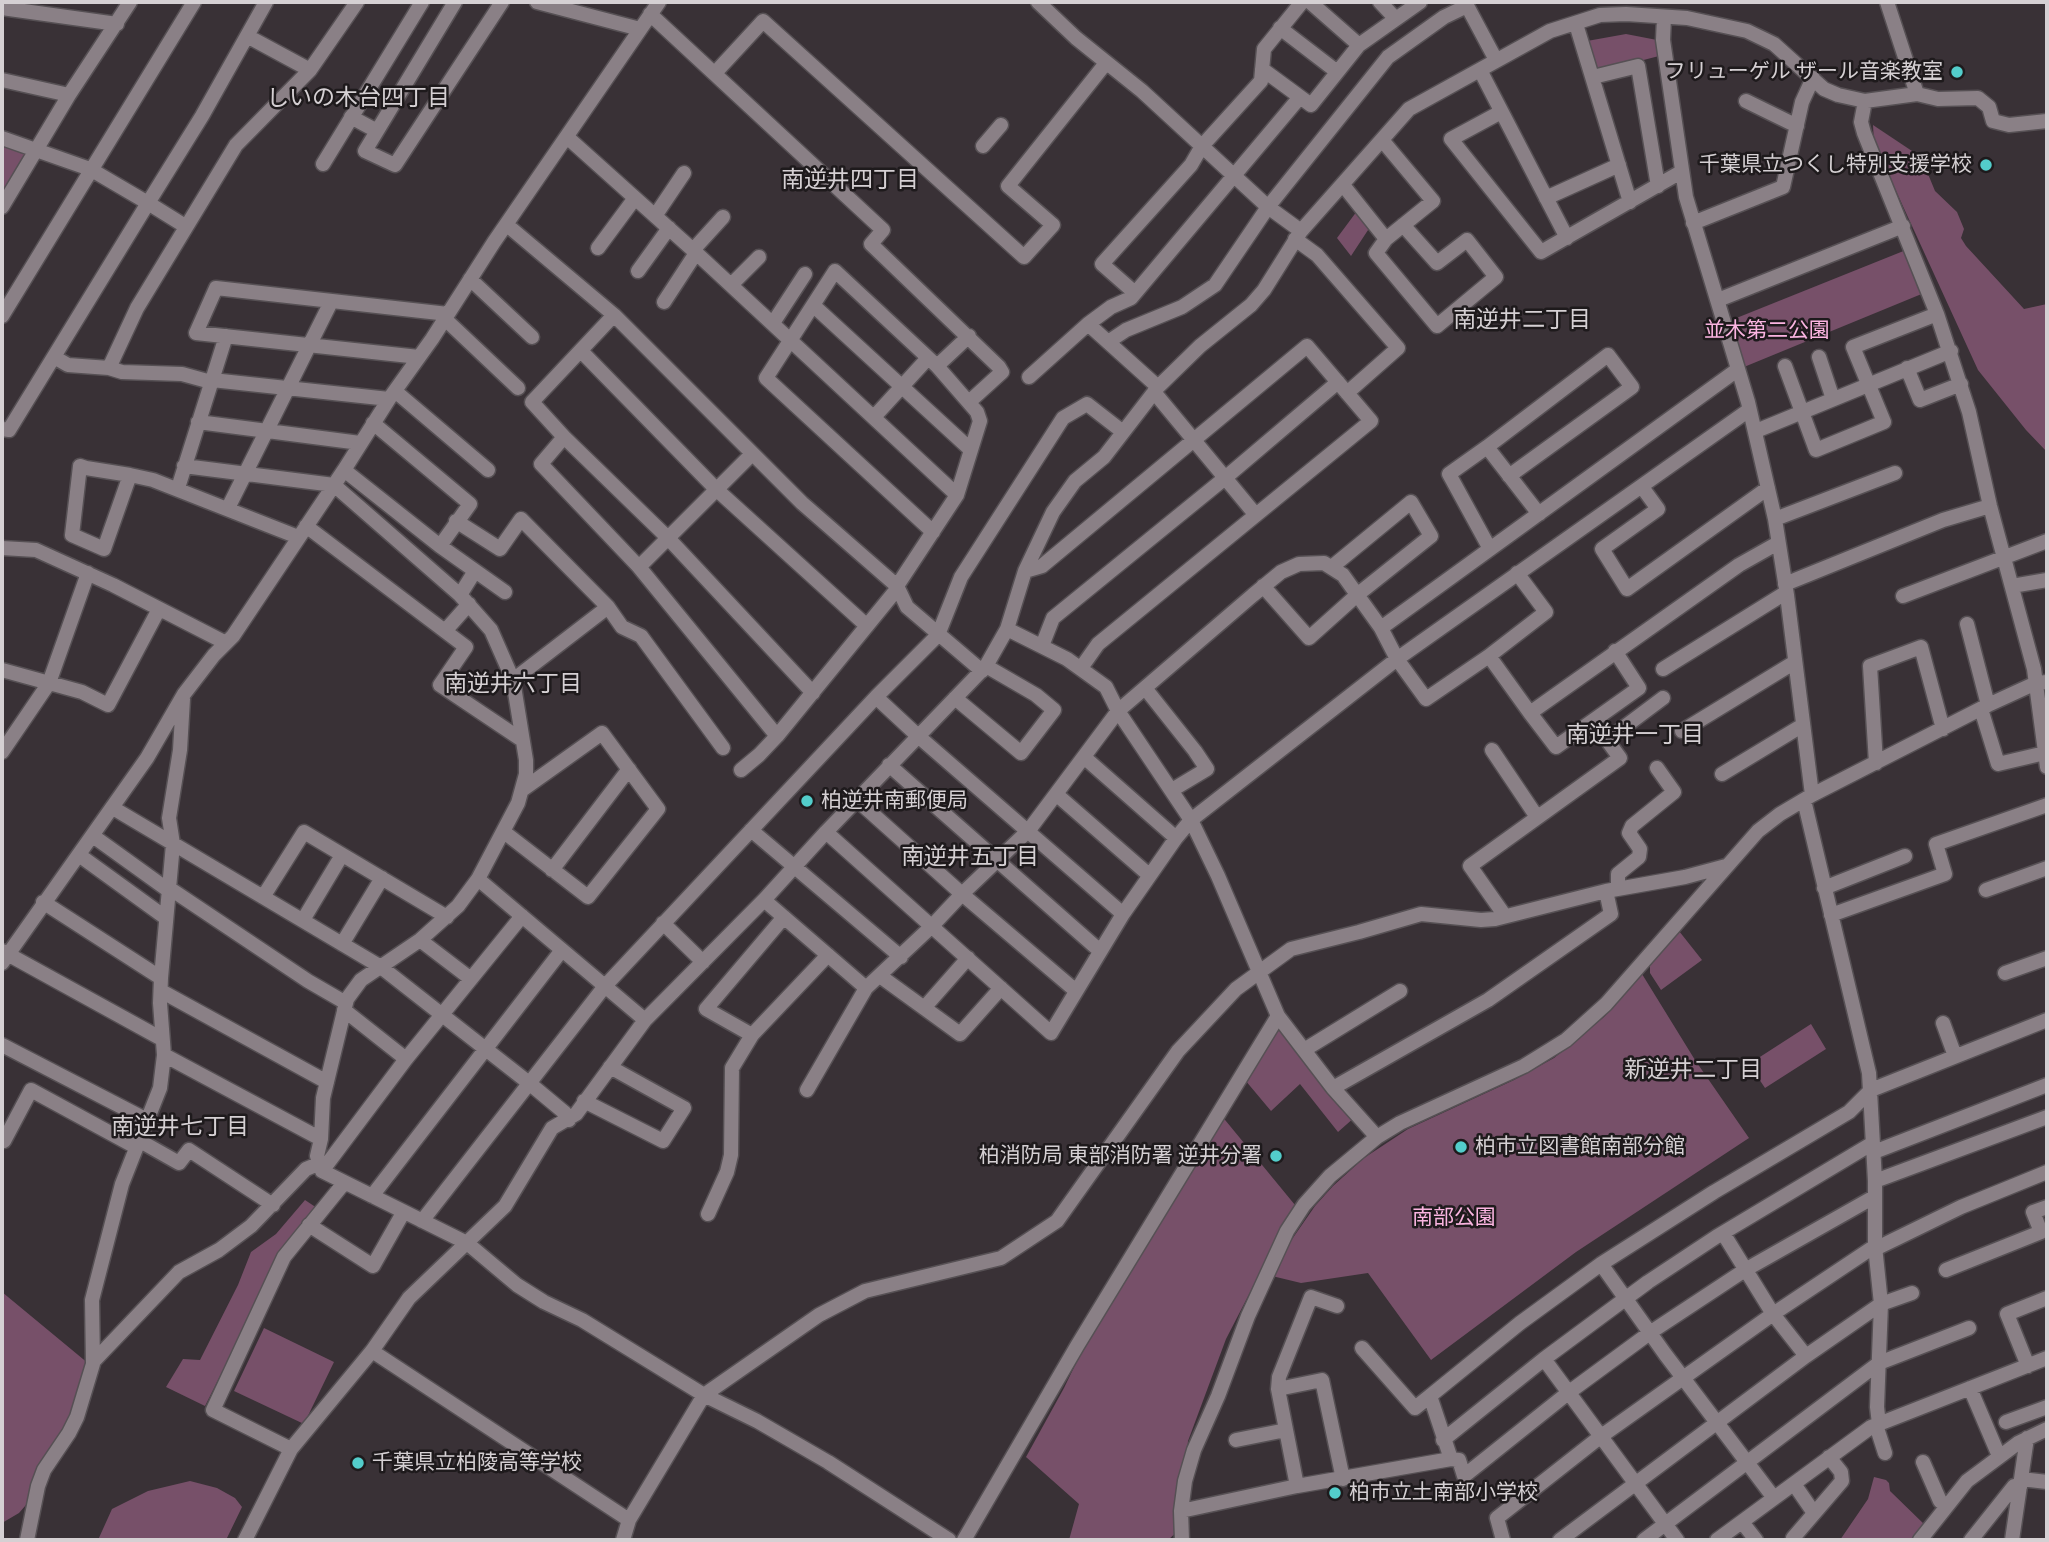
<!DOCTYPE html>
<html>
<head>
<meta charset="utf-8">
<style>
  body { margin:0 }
  #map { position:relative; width:2049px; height:1542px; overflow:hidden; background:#393136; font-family:Rubik,sans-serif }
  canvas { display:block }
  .frame { position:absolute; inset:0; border:4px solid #d5d0d3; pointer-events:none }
</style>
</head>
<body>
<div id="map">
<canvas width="2049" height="1542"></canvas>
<div class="frame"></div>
</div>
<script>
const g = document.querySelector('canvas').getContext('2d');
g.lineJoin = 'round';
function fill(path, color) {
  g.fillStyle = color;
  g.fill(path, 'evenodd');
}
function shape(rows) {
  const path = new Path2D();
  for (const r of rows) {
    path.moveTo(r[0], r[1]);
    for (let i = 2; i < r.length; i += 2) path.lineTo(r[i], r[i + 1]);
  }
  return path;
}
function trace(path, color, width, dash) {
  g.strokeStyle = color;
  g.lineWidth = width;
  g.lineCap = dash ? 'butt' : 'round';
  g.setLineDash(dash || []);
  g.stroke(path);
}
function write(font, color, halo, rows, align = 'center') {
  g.font = font + ' Rubik,"Noto Sans JP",sans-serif';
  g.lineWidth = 5;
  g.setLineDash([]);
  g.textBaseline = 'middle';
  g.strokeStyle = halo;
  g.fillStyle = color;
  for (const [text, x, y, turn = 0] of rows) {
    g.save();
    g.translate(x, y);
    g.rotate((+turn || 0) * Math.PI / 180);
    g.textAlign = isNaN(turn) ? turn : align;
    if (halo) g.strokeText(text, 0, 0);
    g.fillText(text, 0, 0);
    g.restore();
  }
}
const green = shape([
  [1626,34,1657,40,1659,56,1601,71,1595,68,1587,41],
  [1873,125,1921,157,1935,191,1957,212,1964,229,1961,238,1966,246,2024,309,2047,304,2047,452,2026,430,1978,370,1874,143],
  [2,143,25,151,27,155,5,192,2,194],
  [1357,211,1370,227,1351,256,1337,238],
  [1906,250,1924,293,1744,367,1729,321],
  [1679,931,1702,960,1661,990,1650,973,1650,965],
  [1642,974,1695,1060,1749,1138,1576,1252,1431,1360,1368,1273,1301,1283,1272,1276,1288,1245,1315,1206,1333,1186,1364,1158,1408,1129,1514,1080,1554,1058,1604,1017],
  [1279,1023,1355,1117,1338,1132,1300,1084,1271,1111,1245,1080],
  [1811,1024,1826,1049,1765,1088,1749,1064],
  [1221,1115,1295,1205,1226,1339,1188,1441,1181,1528,1168,1540,1069,1540,1079,1504,1026,1457,1064,1388,1097,1320],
  [305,1200,317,1208,280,1257,205,1406,166,1387,183,1359,200,1360,238,1285,251,1252,276,1234],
  [2,1292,89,1364,74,1417,32,1498,19,1513,2,1523],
  [264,1328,334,1362,304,1424,234,1391],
  [1874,1477,1886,1480,1889,1483,1890,1491,1926,1526,1914,1540,1840,1540,1868,1499],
  [190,1481,217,1488,235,1498,242,1507,226,1540,98,1540,112,1509,148,1491]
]);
const minor = shape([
  [455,2,365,151,395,165,502,2],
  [537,2,640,29],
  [1038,2,1076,38,1142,91,1268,207,1301,231],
  [1310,2,1359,45],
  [1380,2,1395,18],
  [1465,2,1496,60],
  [1887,2,1917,94],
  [2,8,117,24],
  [650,14,883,230,871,244,999,367,1002,372,969,402],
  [1664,17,1663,40,1686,197,1748,402,1775,519,1787,595,1812,795],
  [1576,24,1630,202],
  [1280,28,1336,71],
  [247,36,310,70],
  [1262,69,1311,105,1359,45,1420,2],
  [1480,70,1567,238],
  [715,73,763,21,1024,257,1053,225,1008,186,1106,63],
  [1593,77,1638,66,1658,186],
  [2,80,69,95],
  [1746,101,1797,126],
  [1865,101,1861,122,1864,133,1937,314,1969,412,1990,506,2034,669,2047,767],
  [1501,112,1451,139,1541,252,1681,172],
  [351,117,377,131],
  [567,137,693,250,957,495],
  [2,138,90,169,148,203,202,116,266,2],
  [983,146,1001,125],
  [323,164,422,2],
  [1343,185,1386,239,1433,201,1382,140],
  [1546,198,1619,165],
  [2,207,69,95,130,2],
  [655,216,684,173],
  [1693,223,1783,187,1802,102,1813,78],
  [507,225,614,315,802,503,897,586,907,607,982,671],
  [1295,239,1317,255,1398,348,1347,393],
  [1386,239,1376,253,1437,326,1496,277,1467,240,1437,263,1403,225],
  [598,248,635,198],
  [693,250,723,217],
  [638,271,669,228],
  [470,279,532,337],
  [731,285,759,257],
  [1135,293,1102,264,1191,165,1202,146,1261,81,1264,49,1302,2],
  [1718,300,1903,226],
  [664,302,696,253],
  [814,306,971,450],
  [614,315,532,402,564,437,541,464,639,567,777,736],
  [2,316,194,2],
  [445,319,518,388],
  [773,323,805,274],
  [1088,324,1158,387],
  [1108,342,1126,330,1182,307,1215,285,1268,207,1388,57,1444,17,1467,6],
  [581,351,716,489,867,626],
  [54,357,68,365,109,368,122,372,182,374,211,382],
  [419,357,196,333,216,288,448,314],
  [1819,357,1833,399],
  [937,366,969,336],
  [1785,366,1816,450,1884,422,1853,347,1937,314],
  [109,368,137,308,236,145,310,70,357,2],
  [1907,368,1920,400,1961,384],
  [1029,377,1088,324,1111,307,1131,298,1300,97],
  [212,380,389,399],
  [395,391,488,470],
  [1154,392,1255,514],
  [874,417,928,358],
  [198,422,360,443],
  [373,423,470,504,440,546],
  [2,429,9,430,148,203,185,226],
  [1756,431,1951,351],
  [564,437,668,538,813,693],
  [1487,447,1608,355,1632,387,1509,476],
  [184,466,334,485,460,595,491,630,513,680,526,760,526,774,518,803,478,879,458,906,420,940,361,980,347,999,323,1098,321,1139,317,1156,322,1171,467,1243,517,1285,544,1302,582,1320,704,1395,757,1421,828,1462,949,1540],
  [344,470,440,546,505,592],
  [130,475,104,549,72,535,80,466,86,468,130,475,153,480,298,537],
  [1642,487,1658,509,1602,549,1627,589,1768,488],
  [178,488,226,336],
  [228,508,331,302],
  [1775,519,1895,473],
  [456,521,500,549,521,519,608,607,622,627,641,636,723,748],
  [306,526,466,647,440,685,522,740],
  [2,548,36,550,113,585,226,643],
  [1490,549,1449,474,1487,447,1539,514],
  [639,567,752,454],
  [1025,571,1042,566,1307,346,1371,421,1098,644,1081,668],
  [1785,584,1943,520,1990,506],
  [897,586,957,495,980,421,977,412,937,366,835,271,766,378,933,532],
  [1263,586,1309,638,1357,595,1431,536,1411,502,1333,566],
  [2012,586,2047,580],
  [460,595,475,571],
  [1903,596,2047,541],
  [1967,624,1988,705],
  [1381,628,1737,370],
  [1007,629,1067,659,1106,687,1118,711,1191,820,1218,876,1278,1016,1333,1088,1377,1137],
  [445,631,469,604],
  [1042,646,1053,618,1225,478,1338,382],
  [1489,656,1530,713,1739,565,1778,543],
  [1663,669,1782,595,1787,595],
  [2,670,82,692,108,705,159,609],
  [513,680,608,607],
  [1145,688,1195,751,1207,769,1172,790],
  [876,697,918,736,1123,914],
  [955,698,1021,753,1054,710,1036,695,986,666],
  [1981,709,1998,764,2045,753],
  [1530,713,1556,747,1639,688,1615,651],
  [1682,731,1795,662],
  [1492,750,1537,817],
  [2,752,49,683,88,573],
  [1084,757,1176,838],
  [1876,763,1870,666,1921,647,1943,729],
  [889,765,1100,951],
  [741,770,759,755,777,736,897,589],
  [1722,774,1803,725],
  [1056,794,1149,875],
  [857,800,962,894,1076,991],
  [1804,800,1869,1073,1875,1181,1875,1246,1881,1304,1877,1407,1879,1424],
  [113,808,381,967,529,1083,565,1113,569,1120],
  [751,830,901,957],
  [504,832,588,897,658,809,602,733,522,790],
  [826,832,1051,1033,1123,914,1176,838,1191,820,1397,659,1749,410],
  [93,836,168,890],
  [79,855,166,918],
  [552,870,629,769],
  [478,879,645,1020],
  [169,888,308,981,346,1003],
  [1824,888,1905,856],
  [1618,889,1618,874,1639,857,1640,849,1629,833,1632,826,1674,792,1657,768],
  [1986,890,2047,868],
  [263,897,304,832,447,917],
  [764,900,866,988],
  [43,902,161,978],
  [1831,915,1945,874,1936,844,2047,805],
  [1505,916,1470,866,1620,758,1607,740,1663,698],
  [303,920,342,855],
  [663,923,703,962],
  [420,940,471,979],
  [342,944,382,878],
  [2,951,162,1039],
  [2,963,147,758,184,694,214,655,233,636,344,470,389,399,432,339,494,242,659,2],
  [2005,973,2047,958],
  [880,976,960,1034,1001,988],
  [161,991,327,1082],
  [924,1008,968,958],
  [344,1010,406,1059],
  [1943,1023,1955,1056],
  [752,1035,706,1009,784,917],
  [2,1045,147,1120],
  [1304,1050,1400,991],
  [164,1055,321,1139],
  [1333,1088,1488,1000,1611,914,1606,891],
  [807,1090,866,988,932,926,962,894,1029,830,1118,711,1253,595,1281,572,1299,564,1324,563,1343,575,1381,628,1397,659,1426,699,1489,656,1546,612,1517,573],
  [584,1101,663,1141,684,1108,610,1067],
  [4,1141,31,1090,136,1147],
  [140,1141,179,1163,189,1150,273,1205],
  [1874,1152,2047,1085],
  [322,1171,406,1059,522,916],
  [1875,1181,2047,1117],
  [372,1196,562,950],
  [708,1214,727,1172,731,1155,732,1068,752,1035,828,955],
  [422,1221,605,986,876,697,938,635,961,577,1063,418,1087,404,1123,432],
  [309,1225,373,1266,403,1213],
  [1723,1233,1773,1314,1806,1356],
  [1875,1249,1961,1207,2047,1172],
  [1601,1264,1665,1354,1774,1498],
  [1946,1270,2041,1232,2033,1212,2047,1207],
  [1362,1348,1415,1408,1430,1396],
  [372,1351,629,1520],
  [1544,1359,1677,1540],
  [93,1362,179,1272,219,1250,251,1226,306,1169,318,1164],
  [2028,1366,2007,1314,2047,1298],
  [1970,1388,1999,1456],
  [1278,1389,1279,1377,1311,1297,1337,1306],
  [2006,1422,2047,1407],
  [1876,1425,1885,1453],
  [1236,1440,1286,1430],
  [1443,1440,1544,1359,1648,1282,1716,1237,1873,1143],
  [291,1449,213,1410,284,1257,344,1183],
  [1451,1459,1459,1460,1464,1476,1568,1393,1651,1332,1745,1270,1874,1197],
  [1923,1462,1940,1501,1947,1506],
  [2021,1479,2047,1482],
  [1794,1484,1814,1513],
  [1297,1486,1278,1389,1322,1380,1343,1479],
  [1181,1511,1297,1486,1451,1459,1430,1396,1520,1323,1601,1264,1714,1192,1849,1112,1871,1090,2047,1020],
  [1742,1522,1756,1540],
  [1793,1538,1842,1481,1841,1472,1829,1457],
  [27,1540,38,1486,44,1470,69,1433,77,1417,93,1364,92,1300,122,1184,160,1088,164,1055,160,1003,161,978,173,844,169,818,180,750,183,699],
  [245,1540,291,1449,372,1351,409,1298,505,1206,552,1128,576,1114,645,1020,764,900,826,832,986,666,1007,629,1025,571,1053,512,1075,481,1104,457,1158,387,1200,346,1251,305,1264,290,1301,231,1409,109,1550,31,1600,15,1626,14,1687,18,1747,31,1774,44,1824,89,1838,95,1865,101,1917,94,1938,99,1978,98,1989,107,1993,121,2009,125,2047,121],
  [623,1540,629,1520,704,1395,819,1315,865,1291,1001,1258,1057,1221,1178,1051,1236,989,1291,949,1359,932,1421,914,1481,920,1495,919,1606,891,1685,877,1726,866],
  [964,1540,1077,1346,1278,1016],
  [1182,1540,1181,1511,1185,1481,1194,1450,1218,1396,1248,1316,1287,1231,1304,1205,1330,1176,1377,1137,1400,1123,1524,1066,1566,1040,1606,1004,1758,831,1780,814,1812,795,1988,705,2036,683,2047,682],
  [1503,1540,1497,1518,1600,1437,1773,1314,1875,1246],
  [1560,1540,1806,1356,1881,1304,1912,1293],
  [1644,1540,1879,1363,1969,1328],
  [1717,1540,1871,1427,2047,1358],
  [1920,1540,1967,1481,2018,1443,2047,1429],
  [1971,1540,2014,1486,2020,1487],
  [2012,1540,2027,1438]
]);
const markers = [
  [1957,72,7,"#53cdcb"],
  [1986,165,7,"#53cdcb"],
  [807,801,7,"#53cdcb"],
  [1461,1147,7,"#53cdcb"],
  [1276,1156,7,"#53cdcb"],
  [358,1463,7,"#53cdcb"],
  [1335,1493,7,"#53cdcb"]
];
const poiNames = [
  ["フリューゲル ザール音楽教室",1943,72,"right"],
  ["千葉県立つくし特別支援学校",1972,165,"right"],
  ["柏逆井南郵便局",821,801],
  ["柏市立図書館南部分館",1475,1147],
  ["柏消防局 東部消防署 逆井分署",1262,1156,"right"],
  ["千葉県立柏陵高等学校",372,1463],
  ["柏市立土南部小学校",1349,1493]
];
const parkNames = [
  ["並木第二公園",1767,331],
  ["南部公園",1454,1218]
];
const neighbourhoodNames = [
  ["しいの木台四丁目",358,98],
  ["南逆井四丁目",850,180],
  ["南逆井二丁目",1522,320],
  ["南逆井六丁目",513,684],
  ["南逆井一丁目",1635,735],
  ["南逆井五丁目",970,857],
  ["新逆井二丁目",1693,1070],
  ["南逆井七丁目",180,1127]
];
fill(green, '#775069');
trace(minor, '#565054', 17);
trace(minor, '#8a8086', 14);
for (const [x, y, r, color] of markers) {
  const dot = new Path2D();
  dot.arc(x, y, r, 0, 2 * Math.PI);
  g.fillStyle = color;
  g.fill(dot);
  trace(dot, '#1e1a1c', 2.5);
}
write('21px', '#d5d0d3', '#1e1a1c', poiNames, 'left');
write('21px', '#fab4e0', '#1e1a1c', parkNames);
write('23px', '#d5d0d3', '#1e1a1c', neighbourhoodNames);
</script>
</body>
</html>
